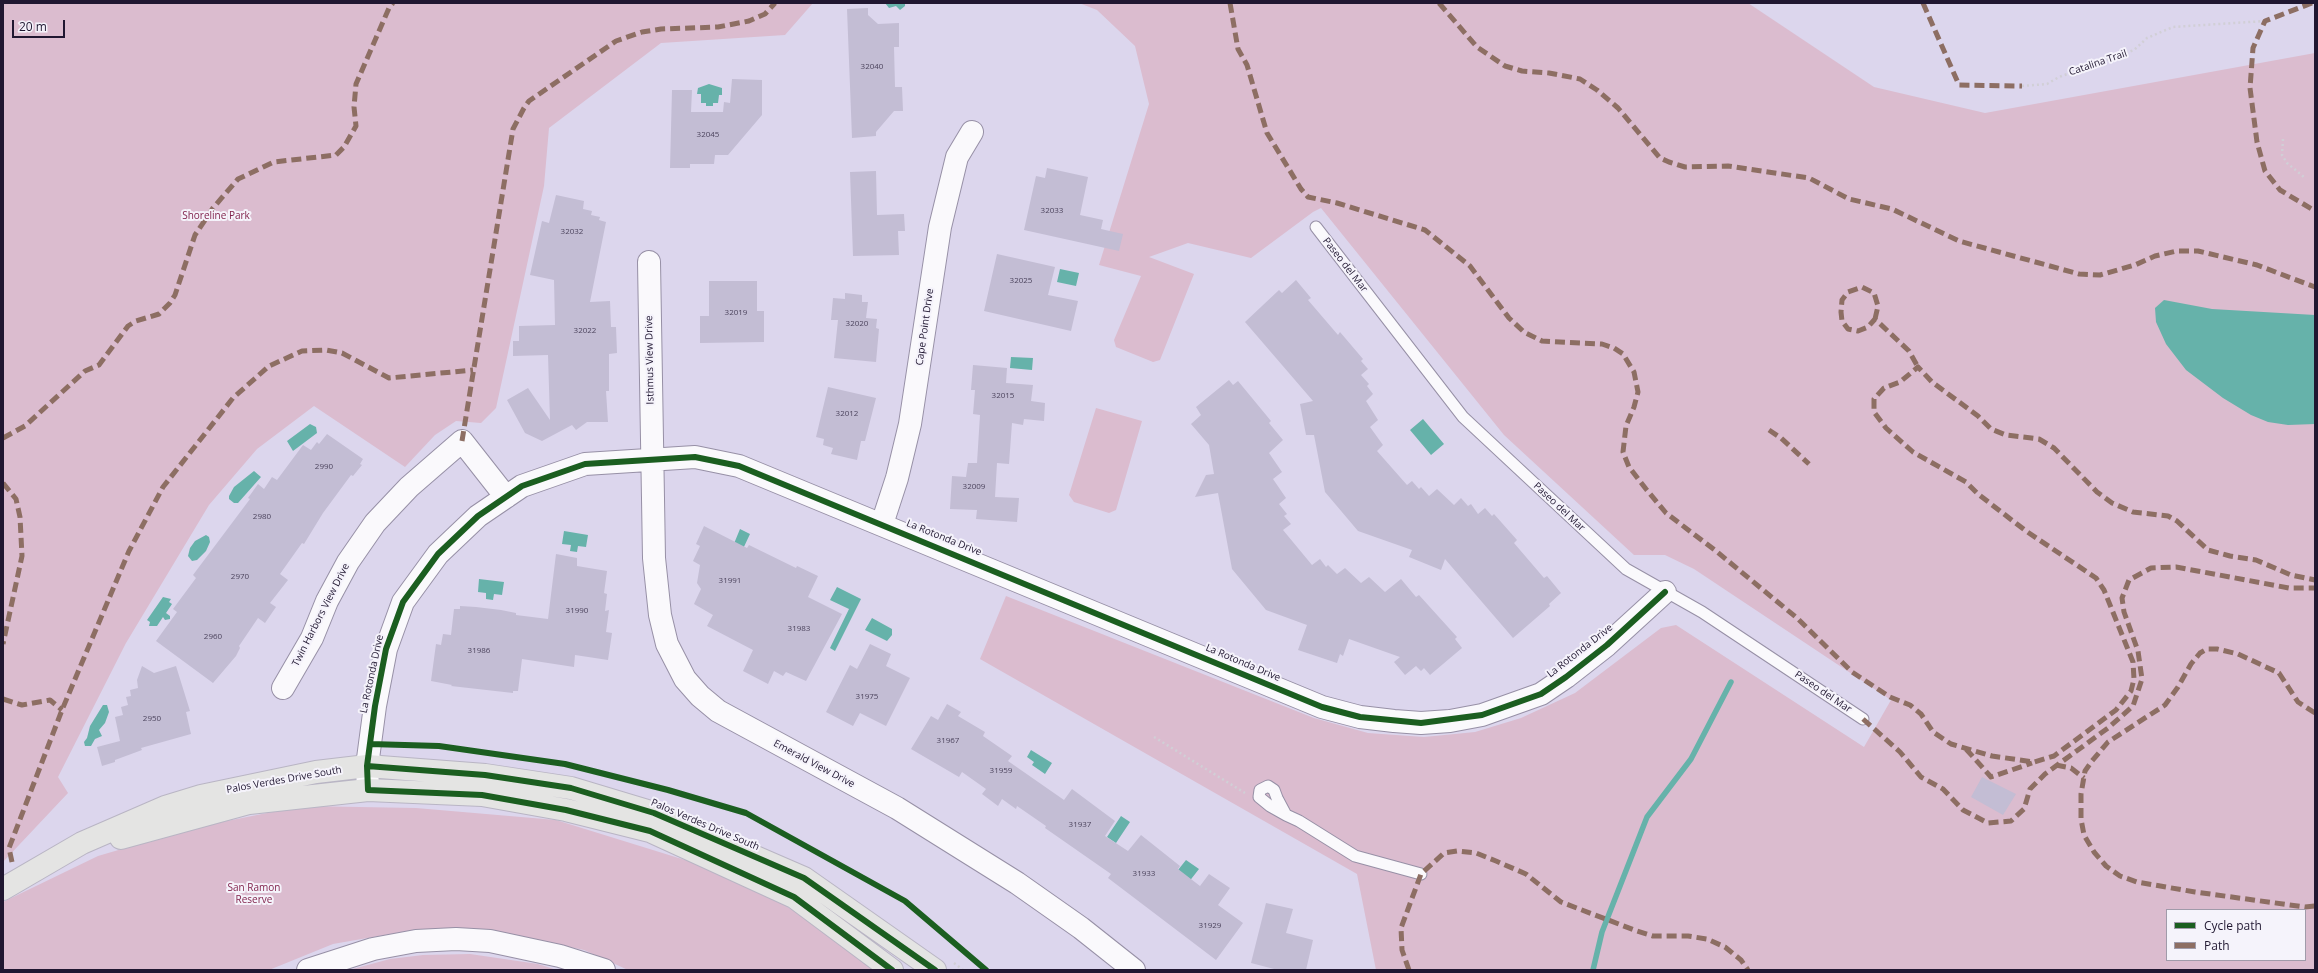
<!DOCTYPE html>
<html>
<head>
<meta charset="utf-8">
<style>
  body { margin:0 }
  #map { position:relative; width:2318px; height:973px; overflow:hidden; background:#dcd6ed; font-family:"Open Sans",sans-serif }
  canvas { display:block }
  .frame { position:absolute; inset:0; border:4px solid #201731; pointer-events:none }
  .legend { position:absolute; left:2166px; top:909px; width:140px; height:52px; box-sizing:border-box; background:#f5f3fb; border:1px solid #a09baa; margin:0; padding:5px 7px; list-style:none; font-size:12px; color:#201731 }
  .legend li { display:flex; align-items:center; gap:8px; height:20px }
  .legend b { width:20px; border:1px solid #a09baa }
  .scale { position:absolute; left:12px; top:20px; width:53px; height:18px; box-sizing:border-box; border:2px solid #201731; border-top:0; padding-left:5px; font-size:12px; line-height:14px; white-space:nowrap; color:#201731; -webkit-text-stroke:3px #f5f3fb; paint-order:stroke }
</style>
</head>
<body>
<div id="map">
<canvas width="2318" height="973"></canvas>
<div class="frame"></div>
<ul class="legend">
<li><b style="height:5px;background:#1b5e20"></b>Cycle path</li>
<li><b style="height:5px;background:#8d6e63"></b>Path</li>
</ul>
<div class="scale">20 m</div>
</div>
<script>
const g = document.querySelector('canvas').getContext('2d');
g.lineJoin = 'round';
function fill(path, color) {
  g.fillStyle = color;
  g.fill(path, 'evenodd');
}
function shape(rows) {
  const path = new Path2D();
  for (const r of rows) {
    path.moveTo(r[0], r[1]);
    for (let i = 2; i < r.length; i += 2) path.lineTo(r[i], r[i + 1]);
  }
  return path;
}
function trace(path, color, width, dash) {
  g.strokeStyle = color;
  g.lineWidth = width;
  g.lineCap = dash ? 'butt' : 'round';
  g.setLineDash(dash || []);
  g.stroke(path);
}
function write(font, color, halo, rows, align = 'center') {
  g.font = font + ' "Open Sans",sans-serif';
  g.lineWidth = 4;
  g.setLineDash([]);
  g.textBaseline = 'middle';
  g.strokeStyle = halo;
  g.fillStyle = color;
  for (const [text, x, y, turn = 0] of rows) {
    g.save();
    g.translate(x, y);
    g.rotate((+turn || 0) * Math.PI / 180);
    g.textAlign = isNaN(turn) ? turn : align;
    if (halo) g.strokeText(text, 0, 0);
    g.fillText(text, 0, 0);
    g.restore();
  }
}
const green = shape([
  [3,3,813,3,785,35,661,43,549,128,544,186,496,408,481,423,456,421,435,435,405,467,314,406,257,449,209,505,126,643,58,777,68,793,3,862],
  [1079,3,1748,3,1874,87,1985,113,2315,53,2315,970,1376,970,1357,874,980,659,1006,596,1314,718,1368,733,1424,737,1475,732,1521,718,1575,693,1661,628,1676,625,1864,747,1891,700,1694,569,1665,555,1634,555,1504,435,1321,208,1313,212,1251,258,1188,243,1149,257,1194,274,1160,360,1153,362,1116,347,1114,340,1141,276,1099,265,1149,104,1135,46,1097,10],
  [2167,910,2305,910,2305,960,2167,960],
  [1096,408,1142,421,1116,510,1109,513,1074,502,1069,495],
  [302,806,416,808,556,820,727,873,805,917,880,970,628,970,584,950,503,933,419,929,333,944,269,970,3,970,3,902,98,856,197,827],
  [470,954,538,964,557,970,349,970,390,959,423,955]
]);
const water = shape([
  [885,3,905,3,905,6,900,10,896,6,889,8],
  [709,84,722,88,722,95,719,95,718,103,713,103,713,106,706,106,706,103,701,103,701,94,697,94,698,88],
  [1060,269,1079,273,1076,286,1057,282],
  [2164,300,2212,309,2315,315,2315,424,2288,425,2268,422,2251,415,2223,398,2186,370,2166,344,2156,322,2155,308],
  [1011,357,1033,358,1032,370,1010,368],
  [1423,419,1444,444,1431,455,1410,430],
  [310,424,316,427,317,433,293,451,287,441],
  [254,471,261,477,238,503,234,503,229,499,229,496,234,487],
  [740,529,750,534,742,551,733,546],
  [564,531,588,535,586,547,578,546,577,552,570,551,571,545,562,544],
  [206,535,209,537,210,542,206,551,197,560,192,561,188,556,190,548,195,541],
  [479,579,504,582,502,595,494,594,493,600,486,599,486,593,478,592],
  [837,587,861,599,835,651,830,648,849,609,830,600],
  [163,597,171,599,169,602,172,604,166,613,170,616,170,619,165,620,163,617,157,626,149,626,150,622,147,620],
  [872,618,892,629,892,635,887,641,865,630],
  [103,705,107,705,109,712,105,723,99,730,102,736,95,739,91,746,85,746,84,742,87,738,90,726],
  [1031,750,1052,763,1045,774,1032,765,1034,762,1027,757],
  [1121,816,1130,822,1116,843,1107,837],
  [1186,860,1199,869,1181,892,1178,870]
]);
const stream = shape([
  [1593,970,1602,932,1647,817,1691,759,1731,682]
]);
const building = shape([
  [868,8,868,15,878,24,899,23,899,47,894,47,895,87,902,87,903,111,894,111,876,132,876,136,852,138,847,9],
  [732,79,762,80,762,115,728,155,715,155,714,164,690,164,690,168,670,168,672,90,692,90,691,112,723,112,724,102,730,103],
  [1047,168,1088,177,1080,215,1103,220,1101,229,1123,234,1119,251,1024,230,1036,176,1045,178],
  [876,171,877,215,904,214,905,231,898,231,899,255,853,256,850,172],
  [556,195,584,201,583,209,592,211,591,215,600,217,599,220,606,222,590,302,610,301,611,327,616,327,617,353,609,354,609,391,606,391,608,422,587,422,576,430,572,425,542,441,525,433,507,400,528,388,550,420,548,355,513,356,513,341,519,341,519,326,555,325,554,280,530,275,542,221,549,223],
  [997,254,1055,267,1048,295,1078,301,1071,331,984,311],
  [1296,280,1311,298,1308,300,1338,335,1340,332,1363,359,1361,361,1368,369,1361,375,1369,384,1367,386,1373,394,1366,401,1378,420,1370,427,1383,445,1377,451,1407,485,1412,481,1419,489,1421,487,1429,496,1437,489,1454,505,1461,498,1468,506,1471,504,1478,514,1485,508,1492,516,1494,514,1517,540,1514,543,1544,578,1547,576,1561,593,1549,604,1550,606,1513,638,1445,559,1441,570,1409,557,1412,550,1358,531,1325,492,1314,435,1306,435,1300,404,1313,401,1245,322,1279,290,1282,293],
  [709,281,757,281,757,311,764,311,764,342,700,343,700,316,709,316],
  [845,293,862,295,862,302,868,302,866,318,877,319,876,328,879,329,876,362,834,358,838,320,831,320,833,298,845,299],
  [973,365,1007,368,1006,383,1033,385,1031,401,1045,403,1044,421,1024,419,1023,425,1012,423,1009,464,997,463,995,497,1019,498,1017,522,976,519,977,510,950,509,952,476,966,477,968,463,977,463,980,415,973,414,975,390,971,390],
  [1229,380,1233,385,1238,381,1271,421,1269,423,1283,440,1269,453,1282,472,1273,479,1286,498,1279,504,1287,514,1284,516,1291,524,1283,530,1312,565,1320,559,1326,567,1328,565,1337,574,1345,568,1361,583,1369,577,1385,592,1401,579,1416,597,1419,595,1457,637,1455,639,1462,648,1430,675,1424,668,1421,671,1416,666,1405,675,1394,662,1400,657,1349,639,1343,656,1340,654,1337,663,1298,650,1307,625,1266,610,1232,569,1218,493,1195,497,1206,475,1214,474,1209,445,1191,424,1201,415,1196,407],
  [828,387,876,398,865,441,861,441,857,460,831,454,833,448,823,445,824,439,816,437],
  [327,434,363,459,360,464,362,465,353,476,351,475,323,513,304,544,302,543,280,574,288,580,270,603,276,607,265,623,258,618,239,646,240,648,236,656,213,683,156,641,177,612,173,609,196,578,193,575,250,499,248,498,258,484,264,489,272,477,277,480,303,445,311,450,317,442,319,444],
  [704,526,747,548,749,545,796,568,797,566,818,576,808,597,842,614,806,681,786,672,783,676,774,671,768,684,743,671,753,650,707,626,713,615,694,604,701,589,697,583,700,565,693,561,700,546,696,544],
  [556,554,577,558,577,566,607,571,604,593,607,594,605,611,609,610,606,632,612,633,608,660,575,655,574,667,522,659,518,691,513,691,513,693,451,686,452,685,431,681,436,644,441,645,443,634,451,635,454,609,460,609,460,606,476,607,501,610,516,613,516,615,548,619],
  [870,644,891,654,886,666,910,678,886,726,860,713,853,726,826,712,850,665,857,669],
  [142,666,154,673,176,666,190,711,186,712,191,734,141,748,142,750,115,760,115,762,102,766,97,747,120,741,115,717,123,715,121,707,128,705,126,697,131,696,130,690,138,688,137,680],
  [947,704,961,712,958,716,985,732,983,736,1012,756,1008,761,1064,800,1072,789,1115,821,1105,836,1128,851,1141,835,1180,866,1178,869,1200,886,1209,874,1230,888,1218,905,1243,923,1216,960,1108,878,1111,874,1045,828,1046,826,1017,806,1016,809,1002,799,998,806,982,794,986,789,962,772,959,777,911,749,931,716,938,720],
  [1982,777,2016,794,2003,815,1971,797],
  [1266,903,1293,909,1286,933,1313,940,1306,970,1278,970,1251,963]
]);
const path = shape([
  [2022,86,2047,84,2059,77,2134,50,2147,38,2173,27,2265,21],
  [2283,139,2282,155,2287,163,2304,177],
  [1154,737,1245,793],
  [954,963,963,970]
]);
const service = shape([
  [1316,227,1463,417,1626,569,1702,612,1863,719],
  [1286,815,1277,798,1274,790,1268,786,1260,790,1259,797,1270,806,1286,815,1299,821,1355,856,1421,874]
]);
const minor = shape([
  [649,262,654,558,660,615,667,644,685,679,700,696,718,711,897,808,1017,883,1081,928,1134,970],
  [882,524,897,478,910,424,940,227,957,157,972,132],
  [283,688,312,638,327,601,348,562,375,523,409,487,462,441,506,497],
  [368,790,367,766,375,706,386,649,403,602,438,554,478,516,522,486,585,464,695,457,739,466,1322,707,1360,717,1394,721,1421,723,1450,721,1482,715,1541,694,1566,677,1607,645,1665,592]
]);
const tertiary = shape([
  [308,970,373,949,416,941,456,939,490,941,560,956,604,970]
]);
const primary = shape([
  [121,838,249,803,368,790,482,795,566,810,650,831,794,897,892,970],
  [3,889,82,843,165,807,201,796,316,772,367,766,485,775,571,788,654,813,804,878,935,970]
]);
const quiet = shape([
  [1230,3,1238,49,1247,65,1267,133,1301,189,1308,197,1337,203,1425,230,1470,266,1509,318,1524,332,1542,341,1602,344,1614,348,1623,354,1634,372,1638,392,1634,407,1626,426,1623,452,1629,467,1646,489,1666,513,1716,551,1797,618,1852,672,1890,697,1910,705,1921,714,1933,732,1951,744,1992,756,2034,762,2054,756,2116,710,2131,691,2134,679,2133,662,2104,590,2096,578,2026,531,1978,494,1966,482,1913,452,1886,428,1874,412,1874,399,1884,388,1900,382,1918,367,1932,382,1978,416,1991,429,2006,435,2039,439,2054,448,2097,492,2112,503,2133,512,2168,516,2177,521,2208,550,2230,556,2256,560,2291,575,2315,580],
  [1439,3,1477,47,1505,66,1522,71,1549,73,1580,79,1597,90,1618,108,1660,158,1669,162,1685,167,1728,166,1809,178,1849,199,1892,209,1959,241,2079,274,2100,275,2135,265,2155,256,2177,251,2198,251,2257,265,2315,287],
  [1923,3,1959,85,2022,86],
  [2312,3,2265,21,2253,48,2250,88,2257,142,2265,171,2280,190,2315,211],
  [1875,319,1878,306,1874,293,1862,287,1848,292,1842,300,1841,312,1842,321,1848,329,1858,331,1868,327,1875,319,1909,351,1918,367],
  [1769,430,1781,438,1809,464],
  [3,438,25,426,85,371,99,365,128,326,136,321,159,314,170,303,175,295,195,235,213,208,238,179,274,162,336,155,344,147,356,126,354,107,356,84,389,8,393,3],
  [462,441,513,129,524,108,529,101,616,41,642,32,661,29,718,27,749,21,765,14,775,3],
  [3,483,16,499,20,517,22,556,3,644],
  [3,699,22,705,50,700,62,710],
  [2315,713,2298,702,2279,673,2238,654,2217,649,2207,649,2200,653,2191,664,2178,687,2165,705,2108,742,2092,761,2085,771,2081,794,2081,819,2084,835,2094,852,2106,866,2120,876,2137,882,2195,892,2305,907,2315,906],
  [1863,719,1900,752,1921,777,1943,789,1963,810,1988,823,2011,821,2024,809,2030,789,2045,774,2108,728,2133,706,2142,679,2138,651,2124,612,2122,598,2129,580,2151,568,2176,567,2289,588,2315,588],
  [1966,749,1991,777,2032,763],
  [2056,765,2071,768,2084,778],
  [12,862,9,848,62,710,129,551,163,487,233,398,269,366,302,351,326,350,342,353,389,378,473,370],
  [1409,970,1402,950,1401,928,1421,874,1444,853,1457,851,1476,853,1496,861,1526,874,1561,902,1637,931,1653,936,1688,936,1707,939,1725,947,1741,960,1748,970]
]);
const cycleway = shape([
  [370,744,439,746,565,764,668,790,746,813,905,901,986,970],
  [367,766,485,775,571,788,654,813,804,878,935,970],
  [892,970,794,897,650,831,566,810,482,795,368,790,367,766,375,706,386,649,403,602,438,554,478,516,522,486,585,464,695,457,739,466,1322,707,1360,717,1421,723,1482,715,1541,694,1566,677,1607,645,1665,592]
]);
const numberNames = [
  ["32040",872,67],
  ["32045",708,135],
  ["32033",1052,211],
  ["32032",572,232],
  ["32025",1021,281],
  ["32019",736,313],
  ["32020",857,324],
  ["32022",585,331],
  ["32015",1003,396],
  ["32012",847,414],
  ["2990",324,467],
  ["32009",974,487],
  ["2980",262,517],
  ["2970",240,577],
  ["31991",730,581],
  ["31990",577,611],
  ["31983",799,629],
  ["2960",213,637],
  ["31986",479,651],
  ["31975",867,697],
  ["2950",152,719],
  ["31967",948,741],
  ["31959",1001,771],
  ["31937",1080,825],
  ["31933",1144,874],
  ["31929",1210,926]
];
const streetNames = [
  ["Catalina Trail",2098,63,-19],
  ["Paseo del Mar",1345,265,52],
  ["Cape Point Drive",925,327,-82],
  ["Isthmus View Drive",650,360,-91],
  ["Paseo del Mar",1559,507,43],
  ["La Rotonda Drive",944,538,22],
  ["Twin Harbors View Drive",321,615,-63],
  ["La Rotonda Drive",1580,651,-38],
  ["La Rotonda Drive",1243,663,23],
  ["La Rotonda Drive",372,674,-78],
  ["Paseo del Mar",1823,692,34],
  ["Emerald View Drive",814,764,28],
  ["Palos Verdes Drive South",284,780,-10],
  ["Palos Verdes Drive South",705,825,23]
];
const parkNames = [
  ["Shoreline Park",216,216],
  ["San Ramon",254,888],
  ["Reserve",254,900]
];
fill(green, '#dbbccf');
fill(water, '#66b2aa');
trace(stream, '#66b2aa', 5.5);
fill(building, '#c3bdd4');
trace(service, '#9790a6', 13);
trace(minor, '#9790a6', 24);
trace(tertiary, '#9790a6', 24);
trace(primary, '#b9b5c4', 24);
trace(path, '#d1cfd6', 2.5, [2, 3]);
trace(service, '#faf9fc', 11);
trace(minor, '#faf9fc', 22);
trace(tertiary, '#faf9fc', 22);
trace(primary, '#e4e4e3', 22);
trace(quiet, '#8d6e63', 5, [10, 5]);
trace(cycleway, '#1b5e20', 6);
write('8px', '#4d455e', null, numberNames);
write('10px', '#201731', '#f5f3fb', streetNames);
write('10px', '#81234c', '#f5f3fb', parkNames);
</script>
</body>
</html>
